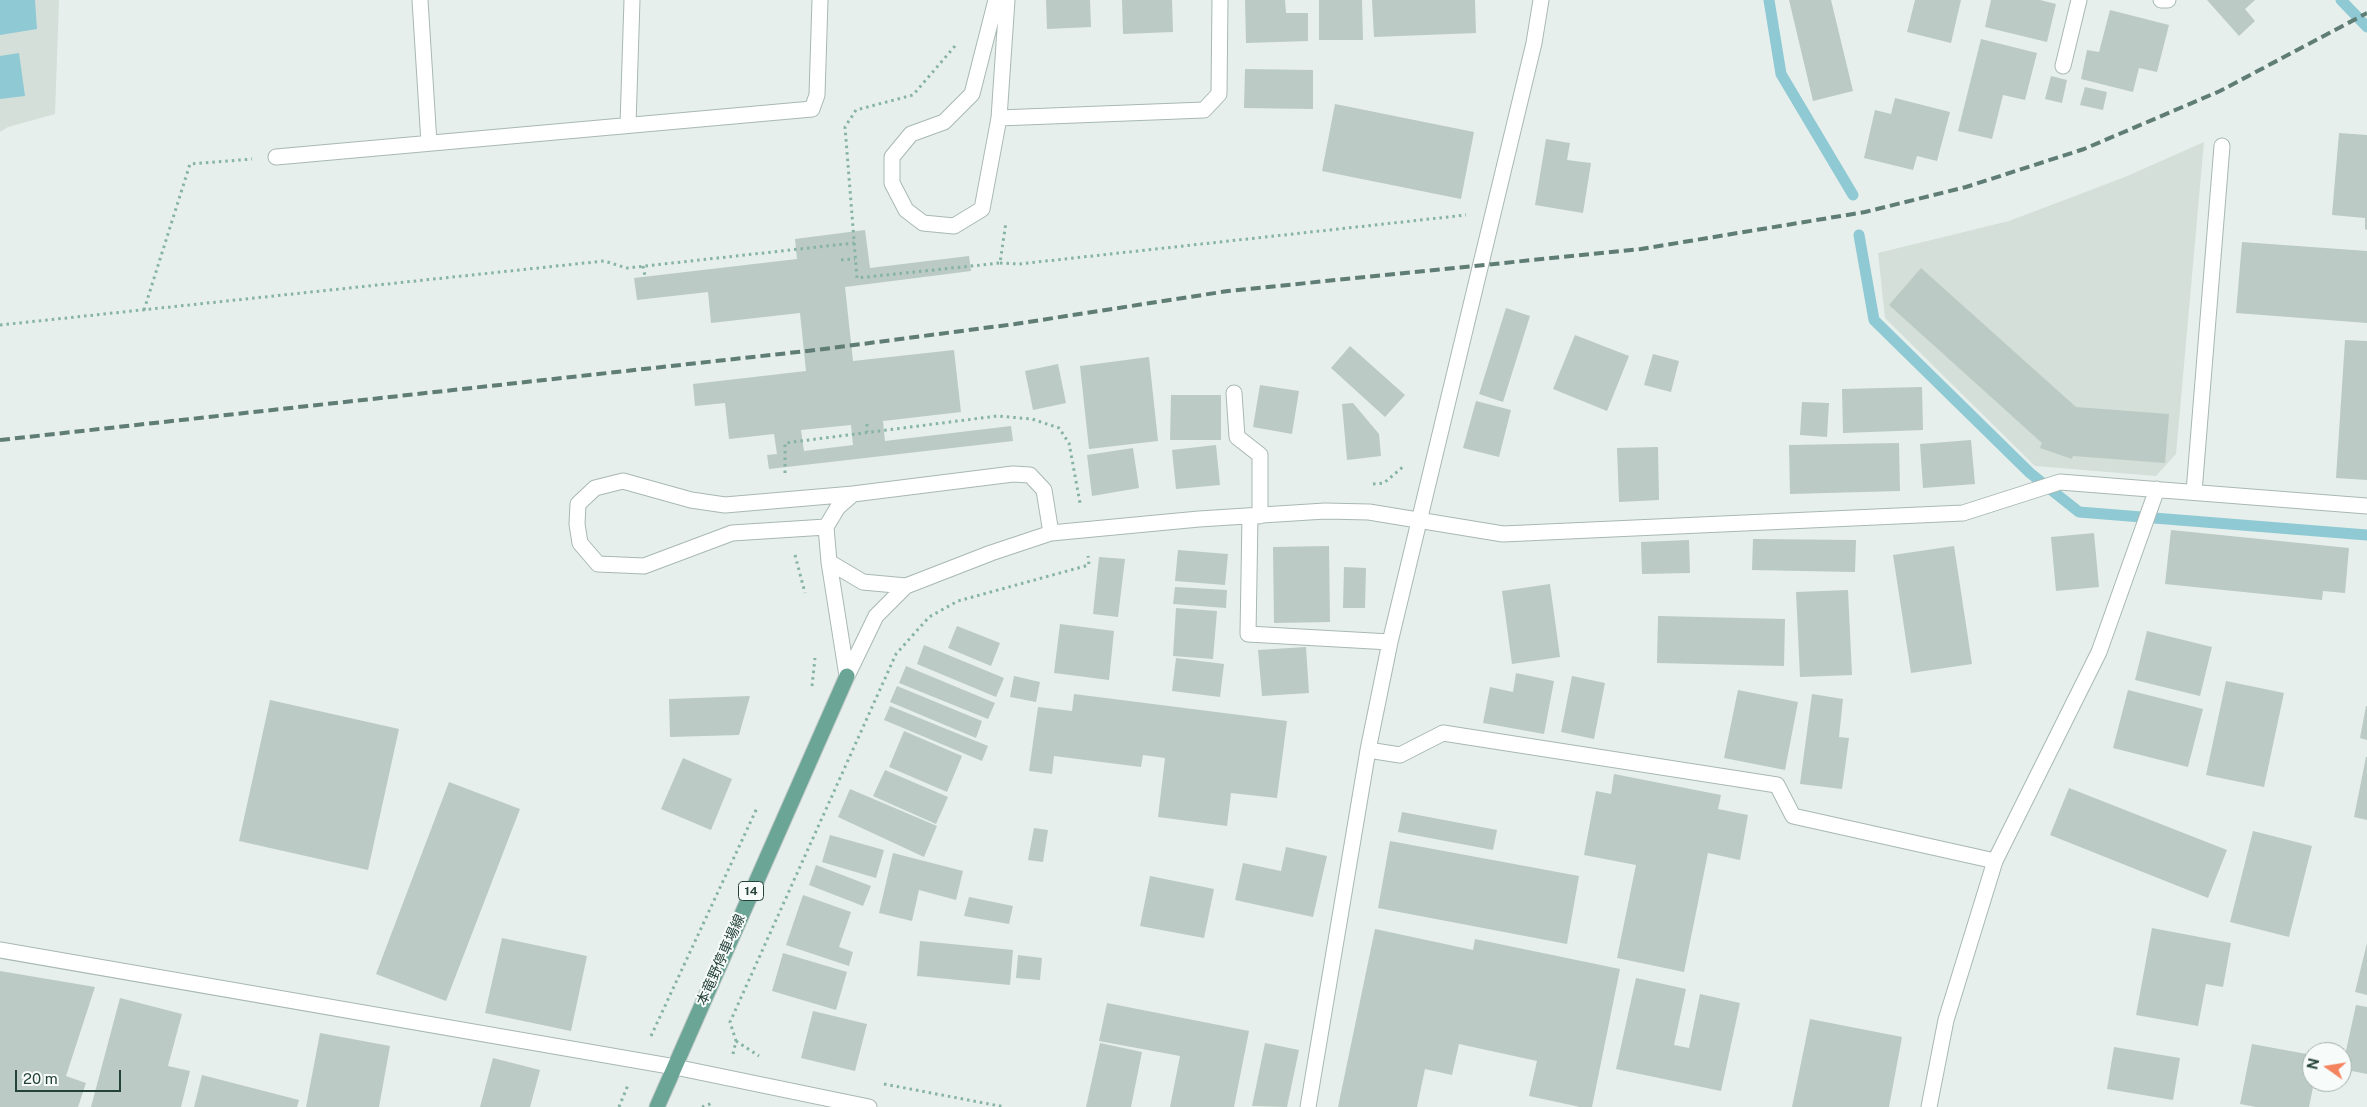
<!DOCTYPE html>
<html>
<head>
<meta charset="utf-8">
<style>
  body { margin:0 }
  #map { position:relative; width:2367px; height:1107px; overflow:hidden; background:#e6efeb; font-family:"Public Sans",sans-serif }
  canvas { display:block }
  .north { position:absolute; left:2302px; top:1042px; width:50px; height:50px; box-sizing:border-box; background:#f7fbf9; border:1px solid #a3b1ad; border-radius:50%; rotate:283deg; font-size:14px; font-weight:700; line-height:20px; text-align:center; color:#24423a }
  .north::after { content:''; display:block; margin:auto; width:18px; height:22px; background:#f4845f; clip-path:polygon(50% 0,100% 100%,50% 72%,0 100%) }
  .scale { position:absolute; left:15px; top:1070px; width:106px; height:22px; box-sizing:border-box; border:2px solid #24423a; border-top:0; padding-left:6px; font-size:15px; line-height:18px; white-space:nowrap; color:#24423a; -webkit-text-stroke:4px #f7fbf9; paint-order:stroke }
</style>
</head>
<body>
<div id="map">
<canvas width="2367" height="1107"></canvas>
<div class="north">N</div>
<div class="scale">20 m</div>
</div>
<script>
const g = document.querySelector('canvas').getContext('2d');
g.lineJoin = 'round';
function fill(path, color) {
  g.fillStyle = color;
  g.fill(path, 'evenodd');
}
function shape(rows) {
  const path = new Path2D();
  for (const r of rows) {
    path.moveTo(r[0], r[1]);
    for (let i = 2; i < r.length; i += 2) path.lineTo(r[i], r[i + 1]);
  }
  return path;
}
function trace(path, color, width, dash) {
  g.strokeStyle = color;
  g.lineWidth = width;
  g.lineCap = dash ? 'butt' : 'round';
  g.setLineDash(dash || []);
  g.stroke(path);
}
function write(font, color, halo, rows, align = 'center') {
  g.font = font + ' "Public Sans","Noto Sans JP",sans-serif';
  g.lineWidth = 4;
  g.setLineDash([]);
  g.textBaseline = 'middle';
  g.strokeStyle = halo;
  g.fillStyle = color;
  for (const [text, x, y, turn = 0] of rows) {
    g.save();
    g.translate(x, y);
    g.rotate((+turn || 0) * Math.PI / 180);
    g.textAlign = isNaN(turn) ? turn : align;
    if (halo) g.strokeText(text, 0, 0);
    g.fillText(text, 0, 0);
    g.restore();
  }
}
const built = shape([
  [0,0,59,0,55,114,8,127,0,132],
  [2204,142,2176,454,2156,476,2035,466,1885,318,1878,253,2009,221,2125,177]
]);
const water = shape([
  [0,0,35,0,37,29,0,35],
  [19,53,25,96,0,99,0,56]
]);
const stream = shape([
  [1769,0,1781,74,1853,195],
  [2341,0,2367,27],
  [1859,235,1874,320,2030,473,2079,512,2367,535]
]);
const building = shape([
  [1046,0,1090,0,1091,27,1047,29],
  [1122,0,1172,0,1173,32,1123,34],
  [1245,0,1285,0,1286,13,1308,13,1308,41,1246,43],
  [1319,0,1362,0,1363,40,1319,40],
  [1372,0,1475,0,1476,33,1374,37],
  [1789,0,1831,0,1853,91,1813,101],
  [1915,0,1961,0,1951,43,1907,32],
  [1991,0,2040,0,2056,4,2047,42,1985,27],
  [2207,0,2255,0,2245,9,2255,21,2239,36],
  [2110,10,2169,25,2157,72,2139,68,2133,92,2081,79,2087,50,2099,52],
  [1981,39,2037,53,2025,100,2003,95,1992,139,1958,131],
  [1245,69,1313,70,1313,109,1244,108],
  [2051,76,2067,80,2062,103,2045,99],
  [2085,87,2107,92,2103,110,2080,105],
  [1895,98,1950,112,1937,161,1917,156,1913,170,1864,158,1875,110,1891,114],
  [1335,104,1474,132,1461,199,1322,171],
  [2339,133,2367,135,2367,230,2365,229,2365,218,2332,215],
  [1546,139,1570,143,1567,160,1591,163,1583,213,1535,205],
  [865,230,870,268,969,256,971,271,845,287,853,361,954,350,961,412,883,421,885,441,1011,426,1013,441,769,469,767,455,777,454,774,434,729,439,725,403,695,406,693,384,806,371,800,313,711,323,708,292,637,300,634,278,797,259,795,239],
  [851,425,853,445,804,451,801,430],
  [2242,242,2367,251,2367,323,2236,313],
  [1921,268,2076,407,2169,414,2165,463,2073,456,2072,459,2040,448,2042,443,1889,305],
  [1506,308,1530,316,1503,402,1479,394],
  [1575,335,1629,356,1607,411,1553,389],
  [2345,340,2367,341,2367,480,2336,478],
  [1350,346,1405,395,1385,417,1331,368],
  [1653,354,1679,361,1671,392,1644,385],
  [1149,357,1158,441,1089,449,1080,366],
  [1058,364,1066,403,1033,410,1025,371],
  [1260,385,1299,391,1292,434,1253,427],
  [1922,387,1923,430,1843,433,1842,389],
  [1171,395,1221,395,1221,440,1170,440],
  [1476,401,1511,410,1499,457,1463,448],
  [1802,402,1829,403,1827,437,1800,435],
  [1353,403,1379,434,1381,456,1347,460,1342,404],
  [1971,440,1975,484,1923,488,1920,444],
  [1899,443,1900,491,1790,494,1789,445],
  [1216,445,1220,485,1176,489,1172,450],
  [1658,447,1659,500,1619,502,1617,448],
  [1133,448,1139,488,1092,496,1087,455],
  [2171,530,2349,548,2345,593,2323,591,2322,600,2165,584],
  [2094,533,2099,587,2056,591,2051,537],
  [1753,539,1856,540,1855,572,1752,570],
  [1689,540,1690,573,1642,574,1641,542],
  [1329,546,1330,622,1274,623,1273,547],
  [1954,546,1972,664,1911,673,1893,555],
  [1178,550,1228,554,1225,585,1175,581],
  [1099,557,1125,559,1118,617,1093,614],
  [1344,567,1366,568,1365,608,1343,608],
  [1550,584,1560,657,1512,664,1502,591],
  [1175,587,1227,590,1226,608,1173,604],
  [1848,590,1852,675,1800,677,1796,592],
  [1176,608,1217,611,1213,659,1173,656],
  [1658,616,1785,619,1784,666,1657,663],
  [1060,624,1114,631,1109,680,1054,673],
  [957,626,1000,643,991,666,948,648],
  [2147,631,2212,647,2200,696,2135,680],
  [924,645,1004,678,996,697,917,664],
  [1306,647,1309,693,1262,696,1258,650],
  [1176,658,1224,664,1220,697,1172,691],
  [906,666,995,703,988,719,899,683],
  [1516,673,1554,681,1544,734,1483,723,1490,687,1513,692],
  [1014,676,1040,682,1036,702,1010,697],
  [1572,676,1605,683,1594,739,1561,732],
  [2226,681,2284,693,2264,787,2206,775],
  [897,686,982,721,976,738,890,702],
  [1738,690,1798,702,1785,770,1724,758],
  [2128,690,2203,709,2188,767,2113,748],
  [1074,694,1287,721,1277,798,1231,793,1227,826,1158,817,1165,758,1143,755,1141,767,1054,756,1052,774,1029,771,1038,707,1072,711],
  [1812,694,1843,699,1839,737,1849,738,1842,789,1800,784],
  [750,696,739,735,670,737,669,699],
  [270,700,399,729,368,870,239,841],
  [890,706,988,746,982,761,884,720],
  [2366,706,2367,706,2367,740,2360,738],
  [904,731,962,756,947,792,889,767],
  [2366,757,2367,757,2367,820,2354,817],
  [683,758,732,779,711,830,661,809],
  [885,770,948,797,936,824,873,796],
  [1614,774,1721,795,1718,809,1748,815,1740,860,1708,853,1684,972,1617,958,1636,865,1584,855,1596,791,1611,794],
  [449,782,520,809,446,1001,376,974],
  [2069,788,2227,850,2208,898,2050,835],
  [850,789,937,826,924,857,838,817],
  [1402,812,1497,830,1493,850,1398,832],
  [1034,828,1048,830,1043,862,1028,860],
  [2253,831,2312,846,2289,937,2230,922],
  [830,835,884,850,876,878,822,862],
  [1390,841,1579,876,1567,944,1378,908],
  [1286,847,1327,856,1313,917,1235,900,1243,863,1281,871],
  [893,853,963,871,956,900,919,890,912,921,879,913],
  [816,865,871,886,863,906,809,885],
  [1150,876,1214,889,1204,938,1140,926],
  [803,895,851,912,839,947,853,952,849,966,786,945],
  [969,897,1013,906,1009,924,964,916],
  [2152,928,2231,943,2223,987,2206,984,2198,1026,2136,1015],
  [1375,929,1473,950,1475,939,1620,969,1592,1107,1580,1107,1529,1096,1537,1061,1459,1044,1452,1075,1425,1069,1417,1107,1338,1107],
  [502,938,587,956,571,1031,485,1013],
  [920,941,1013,950,1010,985,917,976],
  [2367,943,2367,995,2355,992],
  [783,953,847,972,836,1010,772,991],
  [1018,955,1042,958,1040,980,1016,978],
  [0,971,95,987,66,1076,86,1083,78,1107,0,1107],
  [1636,978,1686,989,1674,1045,1689,1048,1700,994,1740,1003,1721,1091,1616,1069],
  [120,998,182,1014,168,1066,190,1071,181,1107,91,1107],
  [1107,1003,1249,1031,1234,1107,1170,1107,1180,1056,1099,1041],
  [2356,1005,2367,1007,2367,1074,2342,1069],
  [813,1011,867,1024,855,1071,801,1058],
  [1810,1019,1902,1037,1889,1107,1792,1107],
  [320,1033,390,1046,379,1107,306,1107],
  [1100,1043,1142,1052,1131,1107,1086,1107],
  [1265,1043,1299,1050,1287,1107,1252,1106],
  [2252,1044,2312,1055,2312,1082,2314,1082,2309,1107,2256,1107,2240,1104],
  [2114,1047,2180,1058,2173,1100,2107,1089],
  [493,1058,540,1070,530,1107,480,1107],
  [202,1075,299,1100,297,1107,194,1107]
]);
const path = shape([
  [955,46,913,95,856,110,845,127,857,278,1000,263,1006,222],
  [841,260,855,259],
  [1000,263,1019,264,1466,215],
  [643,266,645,276],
  [144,310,190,164,252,159],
  [0,325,604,261,627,268,854,243],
  [867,424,867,432],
  [785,473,785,443,997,416,1032,419,1059,428,1069,443,1080,503],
  [1373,484,1384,483,1405,465],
  [795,555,805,593],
  [812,686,815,658],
  [651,1036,757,808],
  [736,1041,759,1056],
  [733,1054,736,1041,730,1022,896,654,929,617,958,601,1089,565,1088,556],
  [884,1084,1005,1107],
  [619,1107,628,1085],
  [702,1107,713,1103]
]);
const minor = shape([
  [420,0,429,143],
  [996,0,972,94,944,122,911,134,892,157,892,183,906,210,923,223,954,226,982,209,999,118,1007,0],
  [2161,0,2168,0],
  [2063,66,2079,0],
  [999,118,1204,110,1219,94,1220,0],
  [628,125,632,0],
  [276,157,812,109,817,95,820,0],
  [1234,393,1237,437,1260,455,1260,516],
  [2194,492,2222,146],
  [1250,516,1248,634,1390,642],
  [826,527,732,533,644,566,598,564,580,543,577,524,578,504,595,488,623,481,691,500,725,505,853,494],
  [829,562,863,582,906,586],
  [847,676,876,616,906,586,991,553,1051,533,1199,519,1325,511,1369,512,1503,534,1963,513,2060,482,2367,506],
  [847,676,829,562,826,527,838,507,853,494,1013,474,1030,475,1044,490,1051,533],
  [1368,750,1400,755,1443,733,1777,785,1793,816,1995,861],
  [0,950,675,1067,869,1107],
  [1308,1107,1368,750,1390,642,1534,43,1541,0],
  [1929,1107,1946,1020,1995,861,2099,652,2157,489]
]);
const major = shape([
  [657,1107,847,676]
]);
const rail = shape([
  [0,440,816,350,1015,324,1228,291,1641,249,1865,212,1966,187,2084,149,2220,91,2367,13]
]);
const shields = [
  [751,891,25]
];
const shieldNames = [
  ["14",751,891]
];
const streetNames = [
  ["本竜野停車場線",721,960,-66]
];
fill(built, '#d4dfda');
fill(water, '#8ec9d4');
trace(stream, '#8ec9d4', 11);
fill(building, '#bbcac4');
trace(minor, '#a8b8b2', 17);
trace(major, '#c2cac8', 17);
trace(path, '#86b3a5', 3, [2.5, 4]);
trace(minor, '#fff', 15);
trace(major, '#6aa596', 15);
trace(rail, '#5f7d75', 4, [10, 5]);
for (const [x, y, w] of shields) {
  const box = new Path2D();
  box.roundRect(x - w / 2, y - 9.5, w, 19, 4);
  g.fillStyle = '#f7fbf9';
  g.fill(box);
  trace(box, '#24423a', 1);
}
write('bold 12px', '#24423a', null, shieldNames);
write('14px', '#24423a', '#f7fbf9', streetNames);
</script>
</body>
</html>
